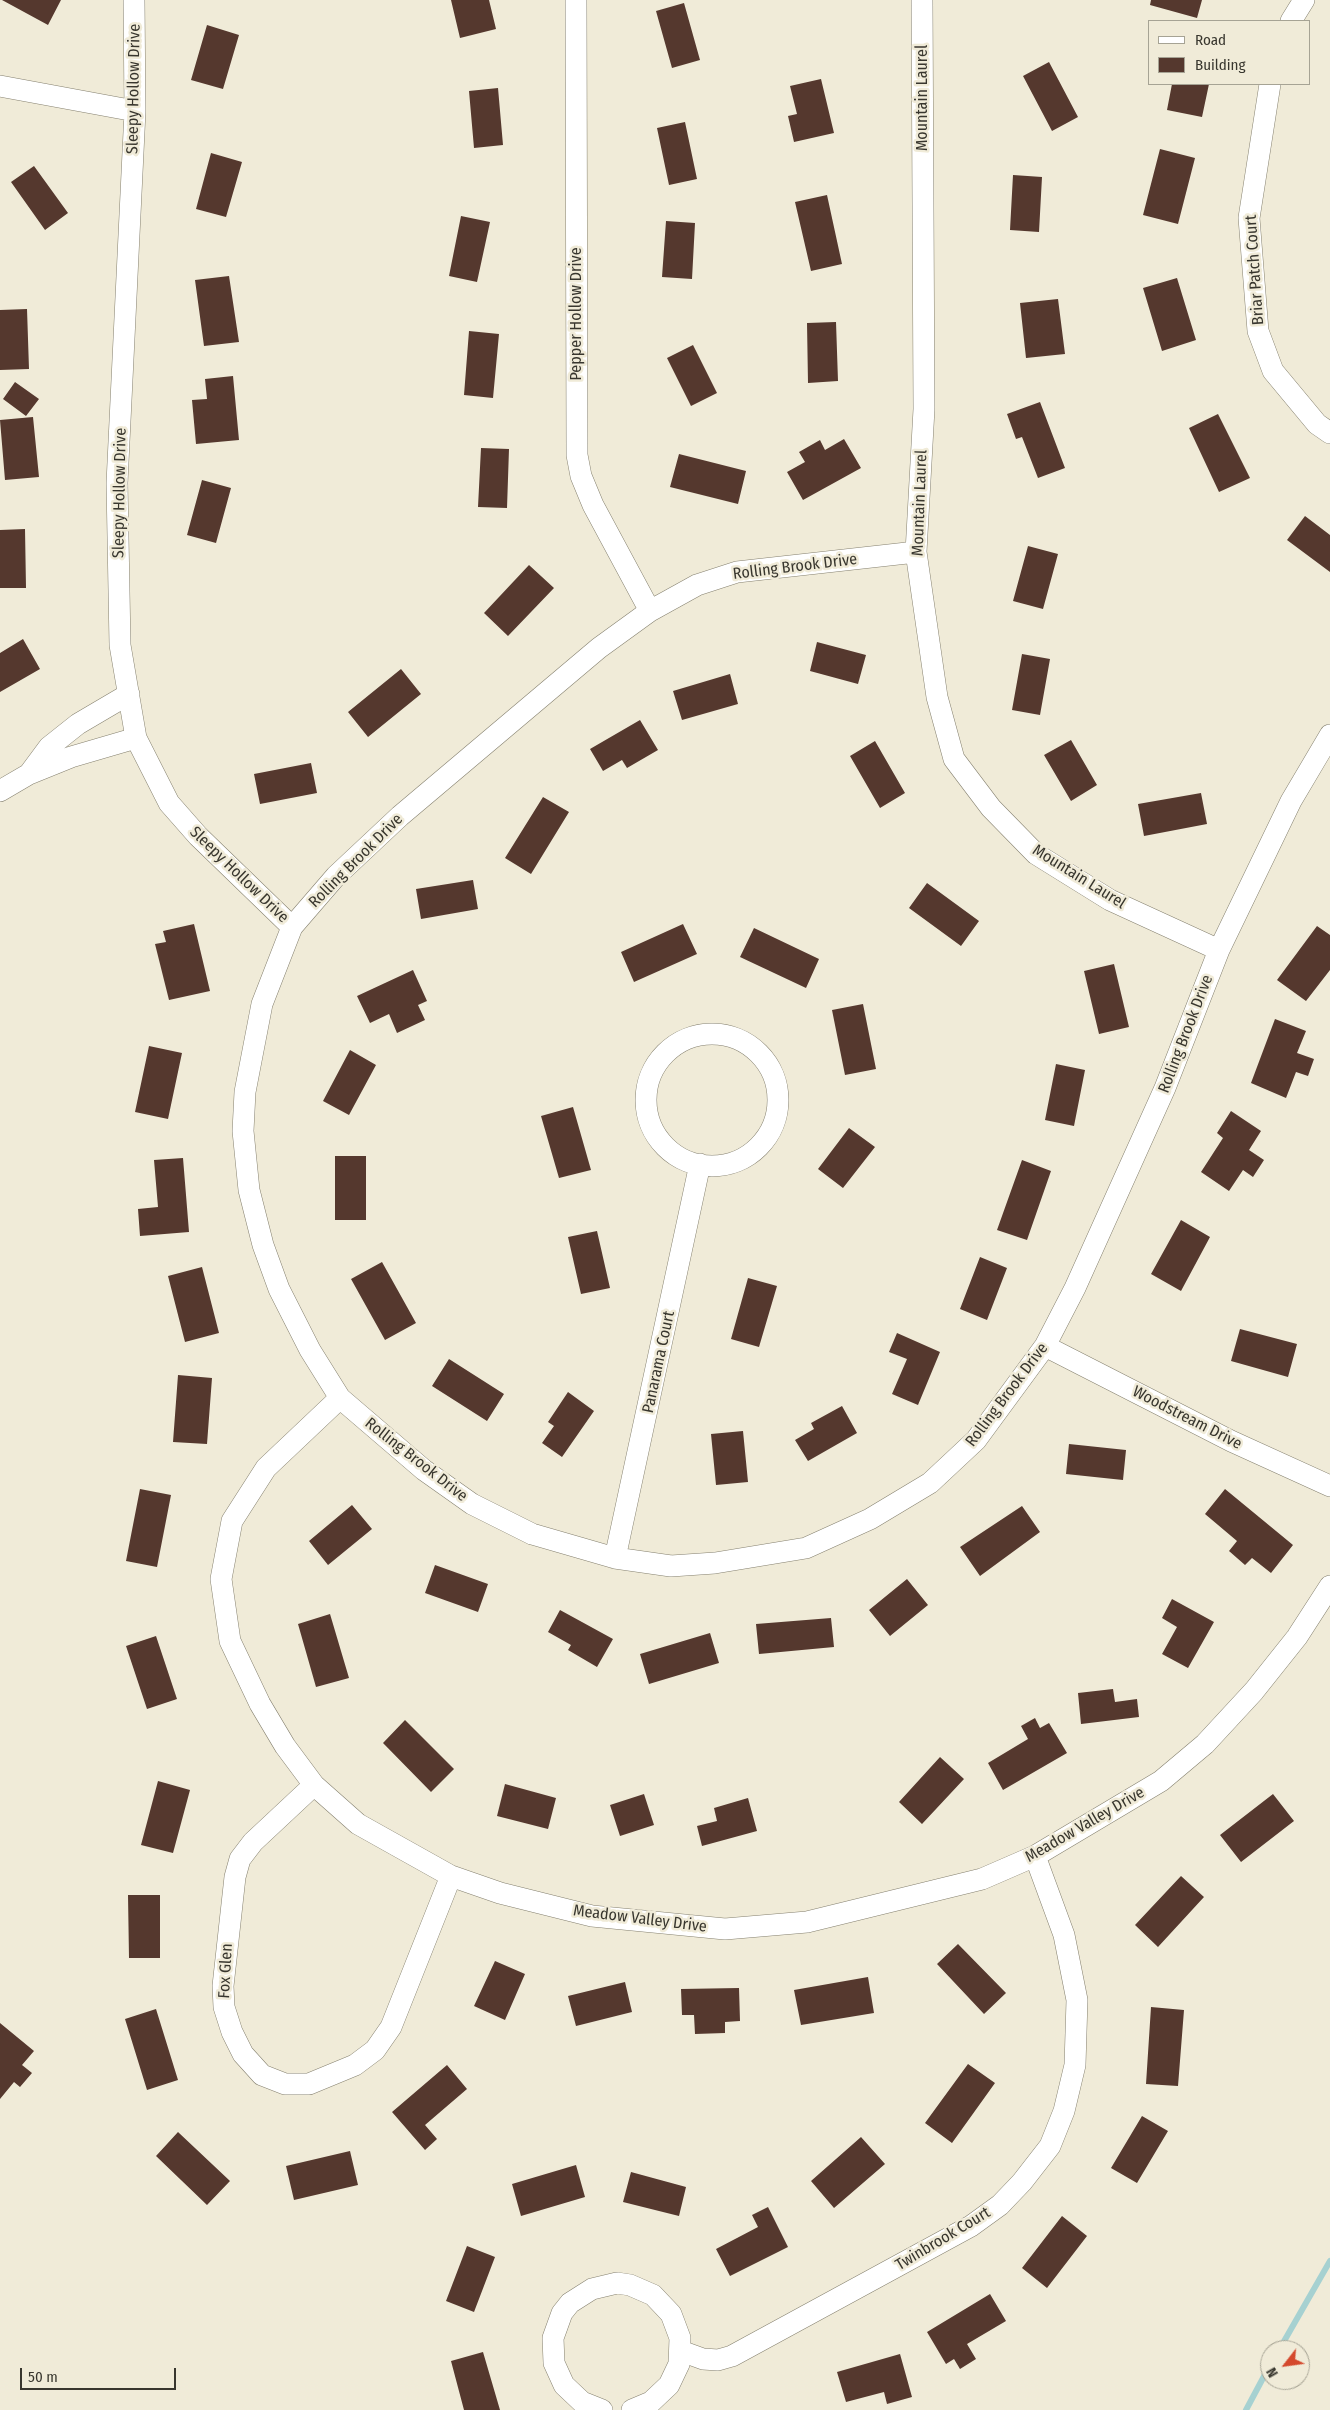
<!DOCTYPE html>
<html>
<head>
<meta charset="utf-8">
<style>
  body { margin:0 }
  #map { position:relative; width:1330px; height:2410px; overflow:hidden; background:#f0ebd8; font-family:"Fira Sans Condensed",sans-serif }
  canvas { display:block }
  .legend { position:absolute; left:1148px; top:20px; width:162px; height:65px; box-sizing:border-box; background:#f0ebd8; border:1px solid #a6a394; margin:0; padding:6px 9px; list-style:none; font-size:15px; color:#38362e }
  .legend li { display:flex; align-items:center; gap:10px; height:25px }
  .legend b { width:25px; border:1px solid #a6a394 }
  .north { position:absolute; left:1260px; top:2340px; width:50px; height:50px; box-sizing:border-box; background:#f0ebd8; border:1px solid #a6a394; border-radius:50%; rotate:240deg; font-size:14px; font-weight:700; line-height:20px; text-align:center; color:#38362e }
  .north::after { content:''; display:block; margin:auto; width:18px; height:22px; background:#d4492d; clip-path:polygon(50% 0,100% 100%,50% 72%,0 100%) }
  .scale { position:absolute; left:20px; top:2368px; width:156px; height:22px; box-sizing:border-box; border:2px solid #38362e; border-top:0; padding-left:6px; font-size:15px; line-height:18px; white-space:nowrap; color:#38362e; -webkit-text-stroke:4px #f0ebd8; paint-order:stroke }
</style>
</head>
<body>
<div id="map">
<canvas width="1330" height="2410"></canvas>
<ul class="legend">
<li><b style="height:6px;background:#fff"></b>Road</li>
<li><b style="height:14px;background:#55382e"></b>Building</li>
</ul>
<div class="north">N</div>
<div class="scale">50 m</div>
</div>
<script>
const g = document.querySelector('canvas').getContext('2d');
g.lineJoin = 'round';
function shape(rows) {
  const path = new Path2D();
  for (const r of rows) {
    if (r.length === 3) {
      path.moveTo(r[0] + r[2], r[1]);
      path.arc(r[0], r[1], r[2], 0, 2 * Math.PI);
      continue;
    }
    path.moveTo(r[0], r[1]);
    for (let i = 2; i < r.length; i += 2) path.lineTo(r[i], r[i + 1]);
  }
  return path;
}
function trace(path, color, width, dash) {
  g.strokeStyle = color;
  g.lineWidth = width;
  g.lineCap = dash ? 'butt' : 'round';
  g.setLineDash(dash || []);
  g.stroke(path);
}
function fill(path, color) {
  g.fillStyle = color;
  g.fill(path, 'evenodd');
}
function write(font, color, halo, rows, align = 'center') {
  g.font = font + ' "Fira Sans Condensed",sans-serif';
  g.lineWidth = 5;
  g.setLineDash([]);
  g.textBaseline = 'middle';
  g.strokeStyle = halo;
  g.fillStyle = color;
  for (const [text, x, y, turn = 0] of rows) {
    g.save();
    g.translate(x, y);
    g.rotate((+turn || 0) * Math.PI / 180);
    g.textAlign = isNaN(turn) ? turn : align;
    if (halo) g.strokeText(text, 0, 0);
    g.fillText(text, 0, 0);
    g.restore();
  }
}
const stream = shape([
  [1279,2350,1330,2261],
  [1246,2410,1270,2365]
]);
const building = shape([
  [2,0,61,0,48,25],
  [451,0,489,0,496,29,460,38],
  [1151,0,1202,0,1197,18,1150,5],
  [684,3,700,60,672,68,656,11],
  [207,25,239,35,223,89,191,80],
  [1049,62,1078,117,1052,131,1023,76],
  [821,79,834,133,794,142,788,116,797,114,790,86],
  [1172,84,1209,84,1202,117,1167,110],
  [498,88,503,145,474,148,469,91],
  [685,122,697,179,669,185,657,128],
  [1160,149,1195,158,1178,224,1143,215],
  [211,153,242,162,226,217,196,209],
  [34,166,68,213,45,230,11,182],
  [1013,175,1042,177,1039,232,1010,230],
  [827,195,842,264,811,271,795,202],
  [461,216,490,222,477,282,449,276],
  [666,221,695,223,692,279,662,277],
  [229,276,239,342,204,346,195,280],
  [1177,278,1196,340,1162,351,1143,288],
  [1058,299,1065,354,1026,358,1020,303],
  [27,309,29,369,0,370,0,310],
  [836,322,838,381,808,383,807,323],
  [469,331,499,334,493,398,464,395],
  [693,345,717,393,691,406,667,358],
  [233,376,239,440,196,444,192,400,207,399,205,379],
  [15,382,39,399,26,416,3,399],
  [1040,402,1065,468,1038,478,1022,437,1016,439,1007,414],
  [1218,414,1250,478,1219,492,1189,428],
  [33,417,39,477,5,480,0,420],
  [844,439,861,468,803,500,787,472,805,462,799,452,820,440,825,450],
  [481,448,509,449,507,508,478,507],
  [679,454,746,471,738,504,670,487],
  [202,480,231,488,216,543,187,535],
  [1305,516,1330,535,1330,572,1287,540],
  [25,529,26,588,0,588,0,530],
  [1028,546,1058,554,1043,609,1013,601],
  [529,565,554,588,508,636,484,613],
  [23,639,40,669,0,692,0,653],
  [817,642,866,655,858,684,810,671],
  [1022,654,1050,659,1040,715,1012,710],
  [401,669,421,694,368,737,348,712],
  [730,674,738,704,682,720,673,691],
  [640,720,658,750,627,768,622,760,603,771,590,749],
  [1071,740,1097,785,1071,801,1044,755],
  [875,741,905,793,880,808,850,756],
  [311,763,317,793,260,804,254,774],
  [1201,793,1207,824,1144,836,1138,804],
  [543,797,569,812,531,874,505,858],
  [473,880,478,909,421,919,416,889],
  [927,883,979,921,961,946,909,908],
  [194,924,210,991,169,1000,155,944,166,942,163,931],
  [683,924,697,954,634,982,621,952],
  [1317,926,1330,935,1330,970,1306,1001,1277,980],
  [754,928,819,959,806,988,740,957],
  [1114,964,1129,1027,1099,1034,1084,971],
  [413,970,427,1001,418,1005,425,1020,397,1033,389,1014,370,1023,357,996],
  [863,1004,876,1069,845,1075,832,1010],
  [1275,1019,1306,1031,1297,1053,1314,1059,1308,1076,1296,1072,1286,1098,1251,1083],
  [149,1046,182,1053,168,1119,135,1112],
  [350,1050,376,1065,349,1115,323,1101],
  [1056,1064,1085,1070,1074,1126,1045,1120],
  [573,1107,591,1170,559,1178,541,1116],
  [1231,1111,1261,1131,1249,1150,1264,1160,1253,1177,1243,1170,1229,1191,1201,1172,1223,1138,1217,1133],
  [849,1128,875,1147,843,1188,818,1169],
  [335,1156,366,1156,366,1220,335,1220],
  [183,1158,189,1232,140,1236,138,1209,158,1207,154,1160],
  [1022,1160,1051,1171,1027,1240,997,1230],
  [1181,1220,1210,1237,1181,1291,1151,1274],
  [597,1231,610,1288,581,1294,568,1237],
  [980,1257,1007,1268,987,1320,960,1309],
  [382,1262,416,1323,385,1340,351,1279],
  [202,1267,219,1333,185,1342,168,1276],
  [748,1278,777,1286,759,1347,731,1339],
  [1240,1329,1297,1344,1288,1377,1231,1361],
  [897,1333,940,1352,918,1405,892,1394,907,1359,889,1352],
  [449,1359,504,1394,487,1421,432,1386],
  [178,1375,212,1378,207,1444,173,1442],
  [568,1392,594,1411,562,1457,542,1443,554,1426,548,1422],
  [842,1406,857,1433,808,1461,795,1440,814,1429,811,1423],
  [743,1431,748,1482,716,1485,711,1434],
  [1069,1444,1126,1450,1123,1480,1066,1474],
  [140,1489,171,1495,157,1567,126,1561],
  [1225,1489,1293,1545,1271,1573,1252,1558,1245,1565,1229,1551,1237,1541,1205,1514],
  [352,1505,372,1529,328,1565,309,1541],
  [1022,1506,1040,1532,980,1576,960,1547],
  [435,1565,488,1584,478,1612,425,1593],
  [907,1579,928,1605,890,1636,869,1610],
  [1172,1599,1214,1622,1188,1668,1162,1654,1177,1627,1162,1618],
  [560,1610,613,1639,597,1667,568,1650,571,1645,548,1632],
  [330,1614,349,1678,316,1687,298,1624],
  [831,1618,834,1647,759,1654,756,1624],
  [710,1633,719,1663,649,1684,640,1654],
  [156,1636,177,1699,147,1709,126,1646],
  [1113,1689,1115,1702,1137,1699,1139,1717,1081,1724,1078,1693],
  [1035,1718,1040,1728,1049,1723,1067,1753,1003,1790,988,1763,1028,1739,1021,1726],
  [405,1720,454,1769,431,1792,383,1743],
  [940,1757,964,1779,922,1824,899,1802],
  [158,1781,190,1790,173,1853,141,1845],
  [505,1784,556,1798,548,1829,497,1816],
  [644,1794,654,1825,620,1836,610,1805],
  [1273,1794,1294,1821,1241,1862,1220,1835],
  [748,1798,757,1831,702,1846,697,1826,717,1821,714,1808],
  [1181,1876,1204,1897,1158,1947,1135,1925],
  [128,1895,160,1895,160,1958,129,1958],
  [958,1944,1006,1993,984,2014,937,1964],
  [495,1961,525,1974,505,2020,474,2006],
  [868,1977,874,2013,801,2025,794,1990],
  [625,1982,632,2012,576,2026,568,1996],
  [739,1988,740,2021,725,2022,725,2033,695,2034,694,2015,682,2015,681,1989],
  [1151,2007,1184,2010,1178,2086,1146,2084],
  [156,2009,178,2080,147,2090,125,2019],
  [0,2023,34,2051,22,2065,32,2073,20,2087,14,2082,0,2099],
  [968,2064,995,2083,952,2143,925,2123],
  [447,2065,467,2089,425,2125,437,2139,425,2150,392,2112],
  [1142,2116,1168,2131,1137,2183,1111,2168],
  [178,2132,230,2181,207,2205,156,2156],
  [861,2137,885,2164,834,2208,811,2181],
  [350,2151,358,2185,294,2200,286,2166],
  [576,2165,585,2197,521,2216,512,2184],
  [631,2172,686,2187,679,2216,623,2202],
  [768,2207,788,2247,730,2276,716,2249,758,2227,752,2215],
  [1062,2216,1087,2236,1047,2288,1022,2268],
  [467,2246,495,2257,474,2312,446,2301],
  [990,2294,1006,2321,967,2344,976,2359,960,2369,954,2359,946,2364,927,2332],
  [483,2352,500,2410,464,2410,451,2361],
  [900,2354,912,2397,887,2404,884,2392,846,2402,837,2372]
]);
const street = shape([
  [134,0,135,111,117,483,120,645,136,738,169,803,198,836,292,927],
  [576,0,577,455,581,476,593,505,650,611],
  [922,0,924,409,916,552,937,697,954,759,991,808,1036,854,1110,900,1219,950],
  [1291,21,1304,0],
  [1270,84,1249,218,1258,331,1273,371,1317,424,1330,433],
  [0,86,135,111],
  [916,552,737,572,697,585,650,611,599,648,400,816,336,876,292,927,262,1004,245,1092,243,1131,249,1190,263,1245,279,1289,310,1350,340,1398,424,1470,472,1504,532,1534,615,1558,671,1566,715,1563,806,1548,870,1519,930,1483,976,1440,1045,1346,1075,1288,1165,1088,1219,950,1291,801,1330,735],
  [29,774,49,747,78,724,129,694],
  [0,791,29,774,71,757,136,738],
  [712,1100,66],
  [1045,1346,1231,1441,1330,1486],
  [340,1398,266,1468,232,1521,221,1579,230,1641,260,1704,285,1746,314,1785,358,1824,451,1876,500,1893,592,1916,725,1929,807,1922,982,1879,1035,1856,1161,1781,1205,1744,1254,1691,1297,1637,1330,1586],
  [615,1558,700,1164],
  [314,1785,253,1842,240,1859,235,1877,223,1986,224,2007,232,2032,243,2054,262,2075,285,2084,309,2084,355,2065,375,2050,391,2027,451,1876],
  [681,2351,703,2359,718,2360,732,2356,971,2226,1000,2205,1022,2182,1050,2146,1064,2111,1075,2065,1077,2000,1064,1935,1035,1856],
  [602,2410,582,2402,564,2385,554,2363,553,2338,562,2313,570,2303,592,2289,617,2283,630,2285,653,2295,671,2314,680,2338,679,2364,669,2385,651,2402,632,2410]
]);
const streetNames = [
  ["Sleepy Hollow Drive",134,89,-89],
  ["Mountain Laurel",923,98,-90],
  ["Briar Patch Court",1255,270,-94],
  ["Pepper Hollow Drive",577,314,-90],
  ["Sleepy Hollow Drive",120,493,-89],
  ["Mountain Laurel",920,503,-88],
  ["Rolling Brook Drive",795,567,-7],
  ["Rolling Brook Drive",356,861,-45],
  ["Sleepy Hollow Drive",239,875,44],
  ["Mountain Laurel",1079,877,32],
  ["Rolling Brook Drive",1186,1034,-69],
  ["Panarama Court",659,1362,-78],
  ["Rolling Brook Drive",1007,1395,-53],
  ["Woodstream Drive",1187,1418,27],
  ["Rolling Brook Drive",416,1460,38],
  ["Meadow Valley Drive",1085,1825,-30],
  ["Meadow Valley Drive",640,1919,7],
  ["Fox Glen",226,1971,-87],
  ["Twinbrook Court",943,2239,-31]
];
trace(stream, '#a6d1d1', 6);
fill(building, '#55382e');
trace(street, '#85806f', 22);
trace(street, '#fff', 21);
write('16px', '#38362e', '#f0ebd8', streetNames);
</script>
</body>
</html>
